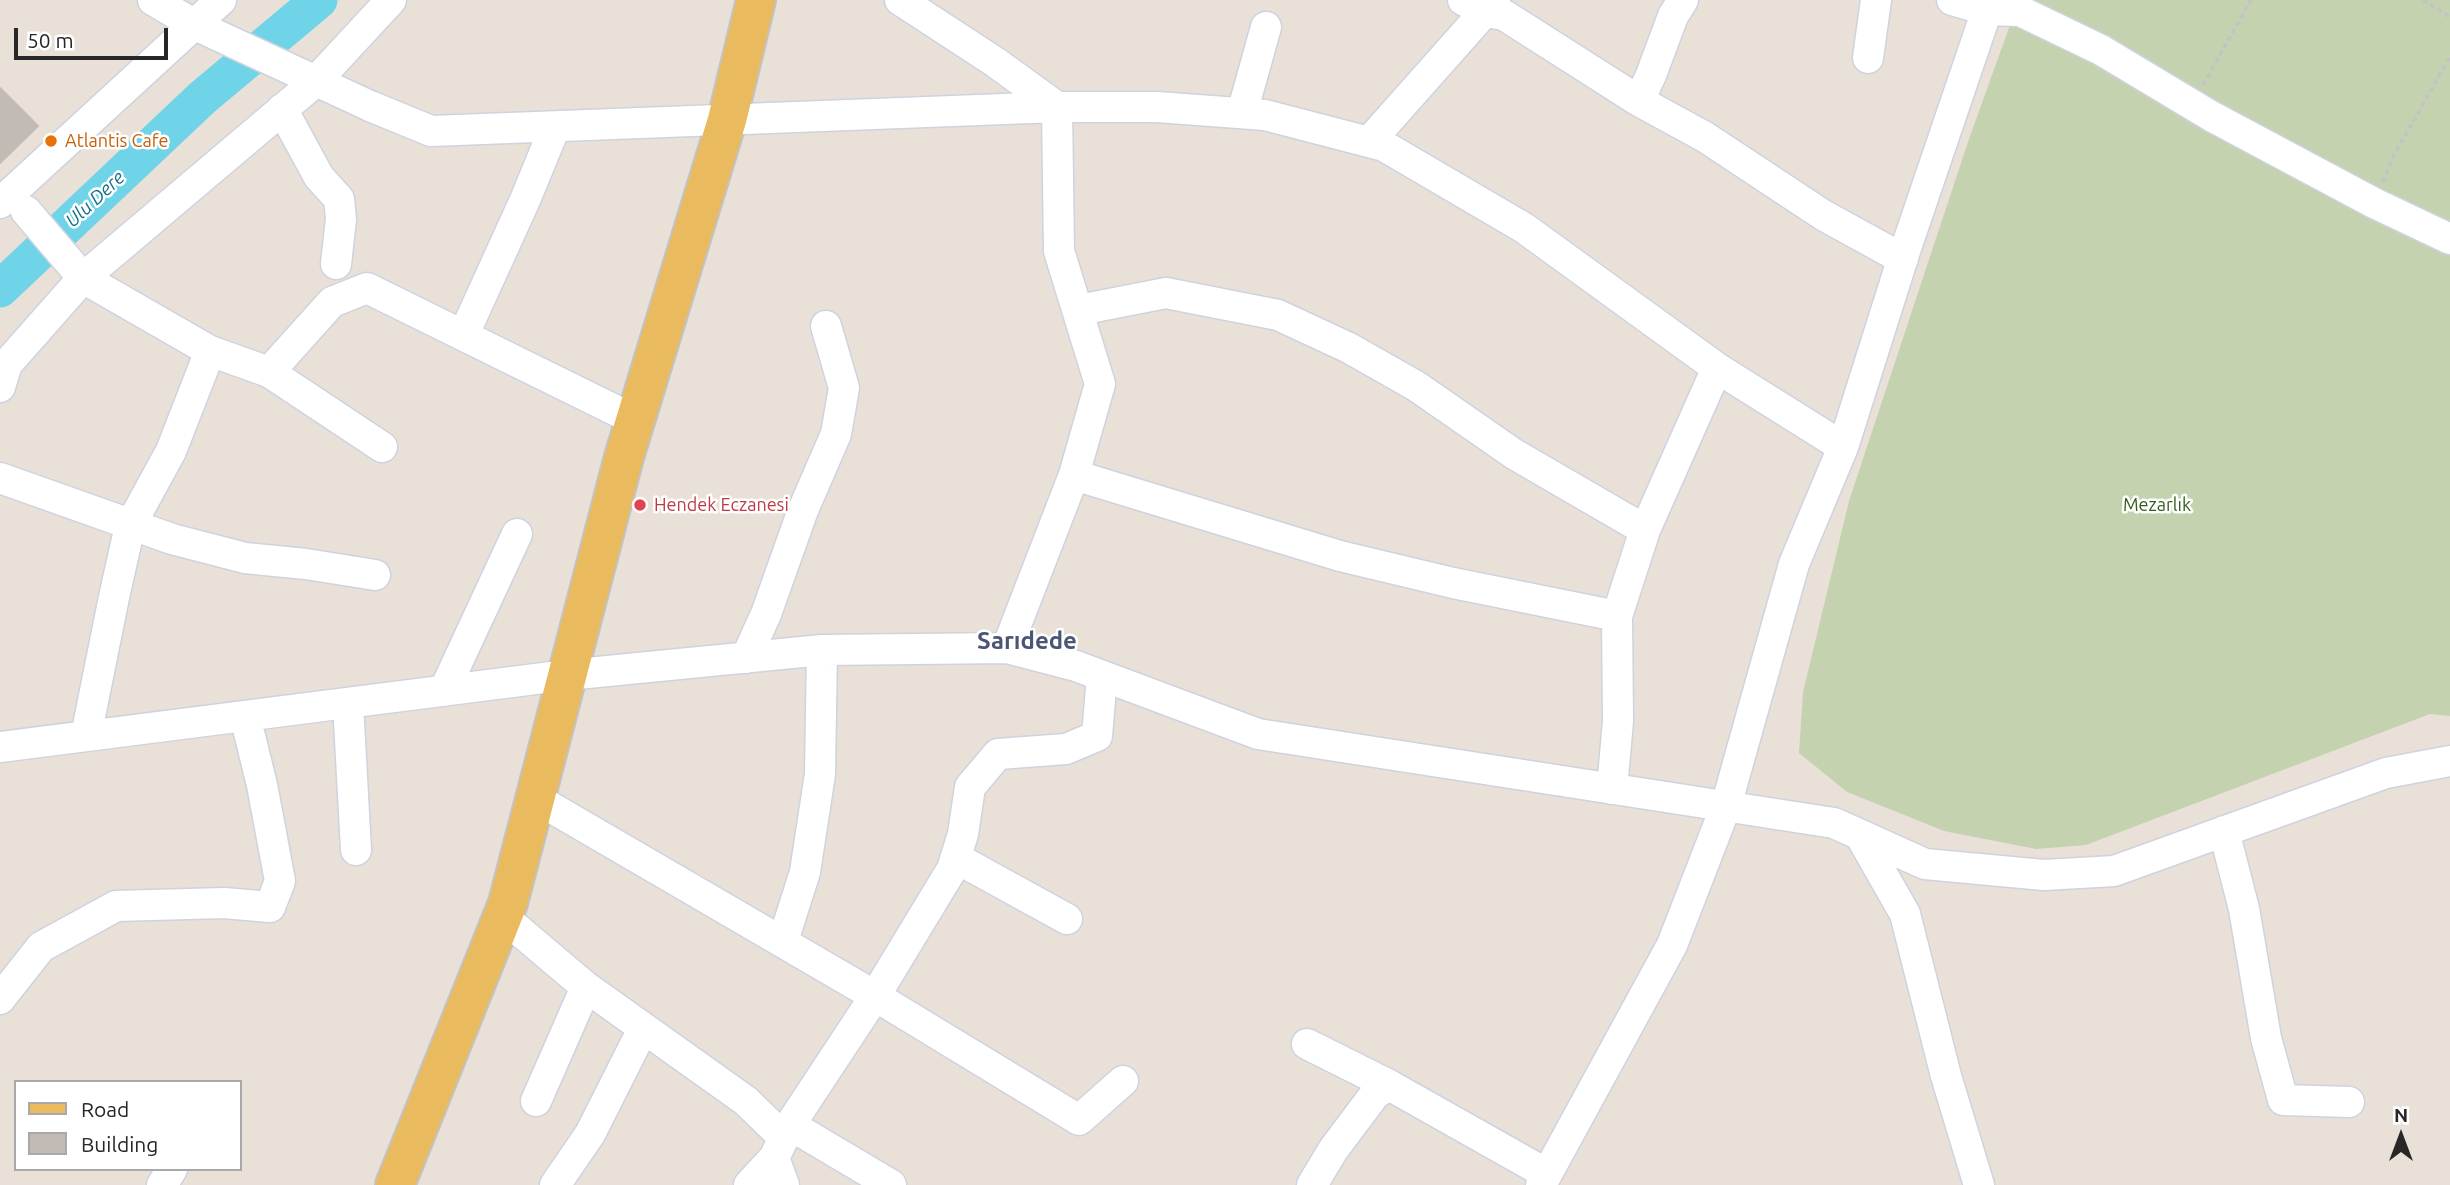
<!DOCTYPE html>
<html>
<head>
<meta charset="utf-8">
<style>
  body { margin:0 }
  #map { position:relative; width:2450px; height:1185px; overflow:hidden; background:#e9e0d8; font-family:Ubuntu,sans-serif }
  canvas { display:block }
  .legend { position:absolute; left:14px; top:1080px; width:228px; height:91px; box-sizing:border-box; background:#fff; border:2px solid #a9a9a9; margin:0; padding:9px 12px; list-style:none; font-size:21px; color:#272727 }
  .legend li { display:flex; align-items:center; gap:14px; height:35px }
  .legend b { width:35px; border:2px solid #a9a9a9 }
  .north { position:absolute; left:2366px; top:1101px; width:70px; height:70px; -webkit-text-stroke:5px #fff; paint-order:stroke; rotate:0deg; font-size:19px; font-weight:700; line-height:28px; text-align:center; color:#272727 }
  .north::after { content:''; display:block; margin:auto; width:24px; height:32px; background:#272727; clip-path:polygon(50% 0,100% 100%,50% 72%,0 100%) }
  .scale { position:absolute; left:14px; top:28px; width:154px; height:32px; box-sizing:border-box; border:4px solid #272727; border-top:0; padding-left:9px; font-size:21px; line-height:24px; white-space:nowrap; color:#272727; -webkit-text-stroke:5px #fff; paint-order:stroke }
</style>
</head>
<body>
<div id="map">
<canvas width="2450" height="1185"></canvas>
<ul class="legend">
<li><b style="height:9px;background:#e9ba5e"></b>Road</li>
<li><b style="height:19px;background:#c1bab5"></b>Building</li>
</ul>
<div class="north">N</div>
<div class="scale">50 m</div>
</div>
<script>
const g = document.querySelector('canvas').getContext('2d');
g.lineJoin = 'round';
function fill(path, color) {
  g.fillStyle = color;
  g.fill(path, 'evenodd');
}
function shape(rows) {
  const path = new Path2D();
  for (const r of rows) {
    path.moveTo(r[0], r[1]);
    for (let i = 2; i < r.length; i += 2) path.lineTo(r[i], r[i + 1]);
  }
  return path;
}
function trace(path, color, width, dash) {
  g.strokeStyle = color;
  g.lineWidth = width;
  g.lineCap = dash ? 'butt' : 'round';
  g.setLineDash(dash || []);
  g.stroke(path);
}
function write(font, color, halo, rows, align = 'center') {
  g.font = font + ' Ubuntu,sans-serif';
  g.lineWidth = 5;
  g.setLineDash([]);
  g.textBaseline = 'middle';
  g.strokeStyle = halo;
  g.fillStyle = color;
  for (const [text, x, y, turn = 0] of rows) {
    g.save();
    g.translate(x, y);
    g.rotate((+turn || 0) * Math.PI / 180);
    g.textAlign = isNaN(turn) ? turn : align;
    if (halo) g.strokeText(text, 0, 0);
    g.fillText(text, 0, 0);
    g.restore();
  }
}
const cemetery = shape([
  [2019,0,2450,0,2450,716,2430,714,2086,845,2036,849,1944,831,1847,792,1799,753,1803,692,1849,501,1969,139]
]);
const river = shape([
  [0,289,202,98,319,0]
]);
const building = shape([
  [0,88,38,126,0,163,0,88]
]);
const path = shape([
  [2423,0,2450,17],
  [2203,85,2251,0],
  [2383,182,2394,155,2450,57]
]);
const minor = shape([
  [153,0,195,25,370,106,431,131,1057,107,1059,251,1100,384,1074,475,1007,648],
  [391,0,316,81,83,278,210,351,269,372,332,302,367,288,635,420],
  [900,0,995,62,1057,107,1157,107,1265,115,1384,146,1524,228,1717,368,1843,447,1905,251,1987,10,1952,0],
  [1463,0,1486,12,1504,15,1639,101,1705,137,1823,215,1903,259],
  [1987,10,2020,11,2101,50,2211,116,2374,203,2450,239],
  [1868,58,1876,0],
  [1639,101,1651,75,1673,16,1683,0],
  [282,109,319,177,339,199,341,219,336,264],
  [1242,113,1266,27],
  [1369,142,1495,0],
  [0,203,221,0],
  [1079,310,1166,293,1278,315,1349,348,1416,386,1514,454,1645,530],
  [464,334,525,200,555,127],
  [269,372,382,447],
  [0,387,7,364,83,278,26,211],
  [1074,475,1340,556,1453,583,1617,616],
  [0,478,172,539,245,558,306,564,375,575],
  [746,658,766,614,803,510,836,434,844,388,826,326],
  [1102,676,1097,736,1066,749,998,754,970,787,963,834,952,869,875,996,1079,1120,1123,1081],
  [444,691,517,534],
  [348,703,356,850],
  [86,736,114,597,130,526,171,451,210,351],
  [0,747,567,675,822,650,1007,648,1076,666,1258,734,1834,823,1925,864,2044,875,2114,871,2386,773,2450,761],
  [1612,789,1618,721,1617,616,1645,530,1717,368],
  [535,798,875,996,790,1125,774,1158,749,1185],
  [2224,831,2244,909,2266,1038,2283,1100,2349,1102],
  [1860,835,1905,914,1946,1076,1979,1185],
  [956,858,1067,919],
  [502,916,586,987,746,1101,784,1138],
  [783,941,805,872,820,774,822,650],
  [0,999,41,947,116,906,224,903,270,907,280,881,262,785,245,716],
  [1307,1044,1389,1085],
  [536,1101,586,987],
  [790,1125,891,1185],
  [774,1158,784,1185],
  [162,1185,172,1169],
  [555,1185,590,1134,643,1029],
  [1312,1185,1333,1150,1375,1094,1389,1085,1547,1174],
  [1541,1185,1672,945,1726,806,1794,564,1843,447]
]);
const major = shape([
  [395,1185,508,903,624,457,727,120,756,0]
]);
const markers = [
  [51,141,7,"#e8710a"],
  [640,505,7,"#e0444e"]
];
const foodNames = [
  ["Atlantis Cafe",65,141]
];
const healthNames = [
  ["Hendek Eczanesi",654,505]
];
const parkNames = [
  ["Mezarlık",2157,505]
];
const waterNames = [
  ["Ulu Dere",95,199,-43]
];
const districtNames = [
  ["Sarıdede",1027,641]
];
fill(cemetery, '#c4d2b0');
trace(river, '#6fd4e7', 37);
fill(building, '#c1bab5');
trace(building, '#c4bcb3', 2);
trace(minor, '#ced3df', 33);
trace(major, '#c3c3c3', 42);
trace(path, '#c3c3c3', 3.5, [5, 3.5]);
trace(minor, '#fff', 30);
trace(major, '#e9ba5e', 38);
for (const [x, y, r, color] of markers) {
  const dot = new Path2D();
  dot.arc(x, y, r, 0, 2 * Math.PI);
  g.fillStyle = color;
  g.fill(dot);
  trace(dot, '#fff', 2.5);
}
write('18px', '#c56008', '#fff', foodNames, 'left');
write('18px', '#be3a42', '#fff', healthNames, 'left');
write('18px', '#315e1c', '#fff', parkNames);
write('italic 19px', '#13718e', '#fff', waterNames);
write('bold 24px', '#4a5674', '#fff', districtNames);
</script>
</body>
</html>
